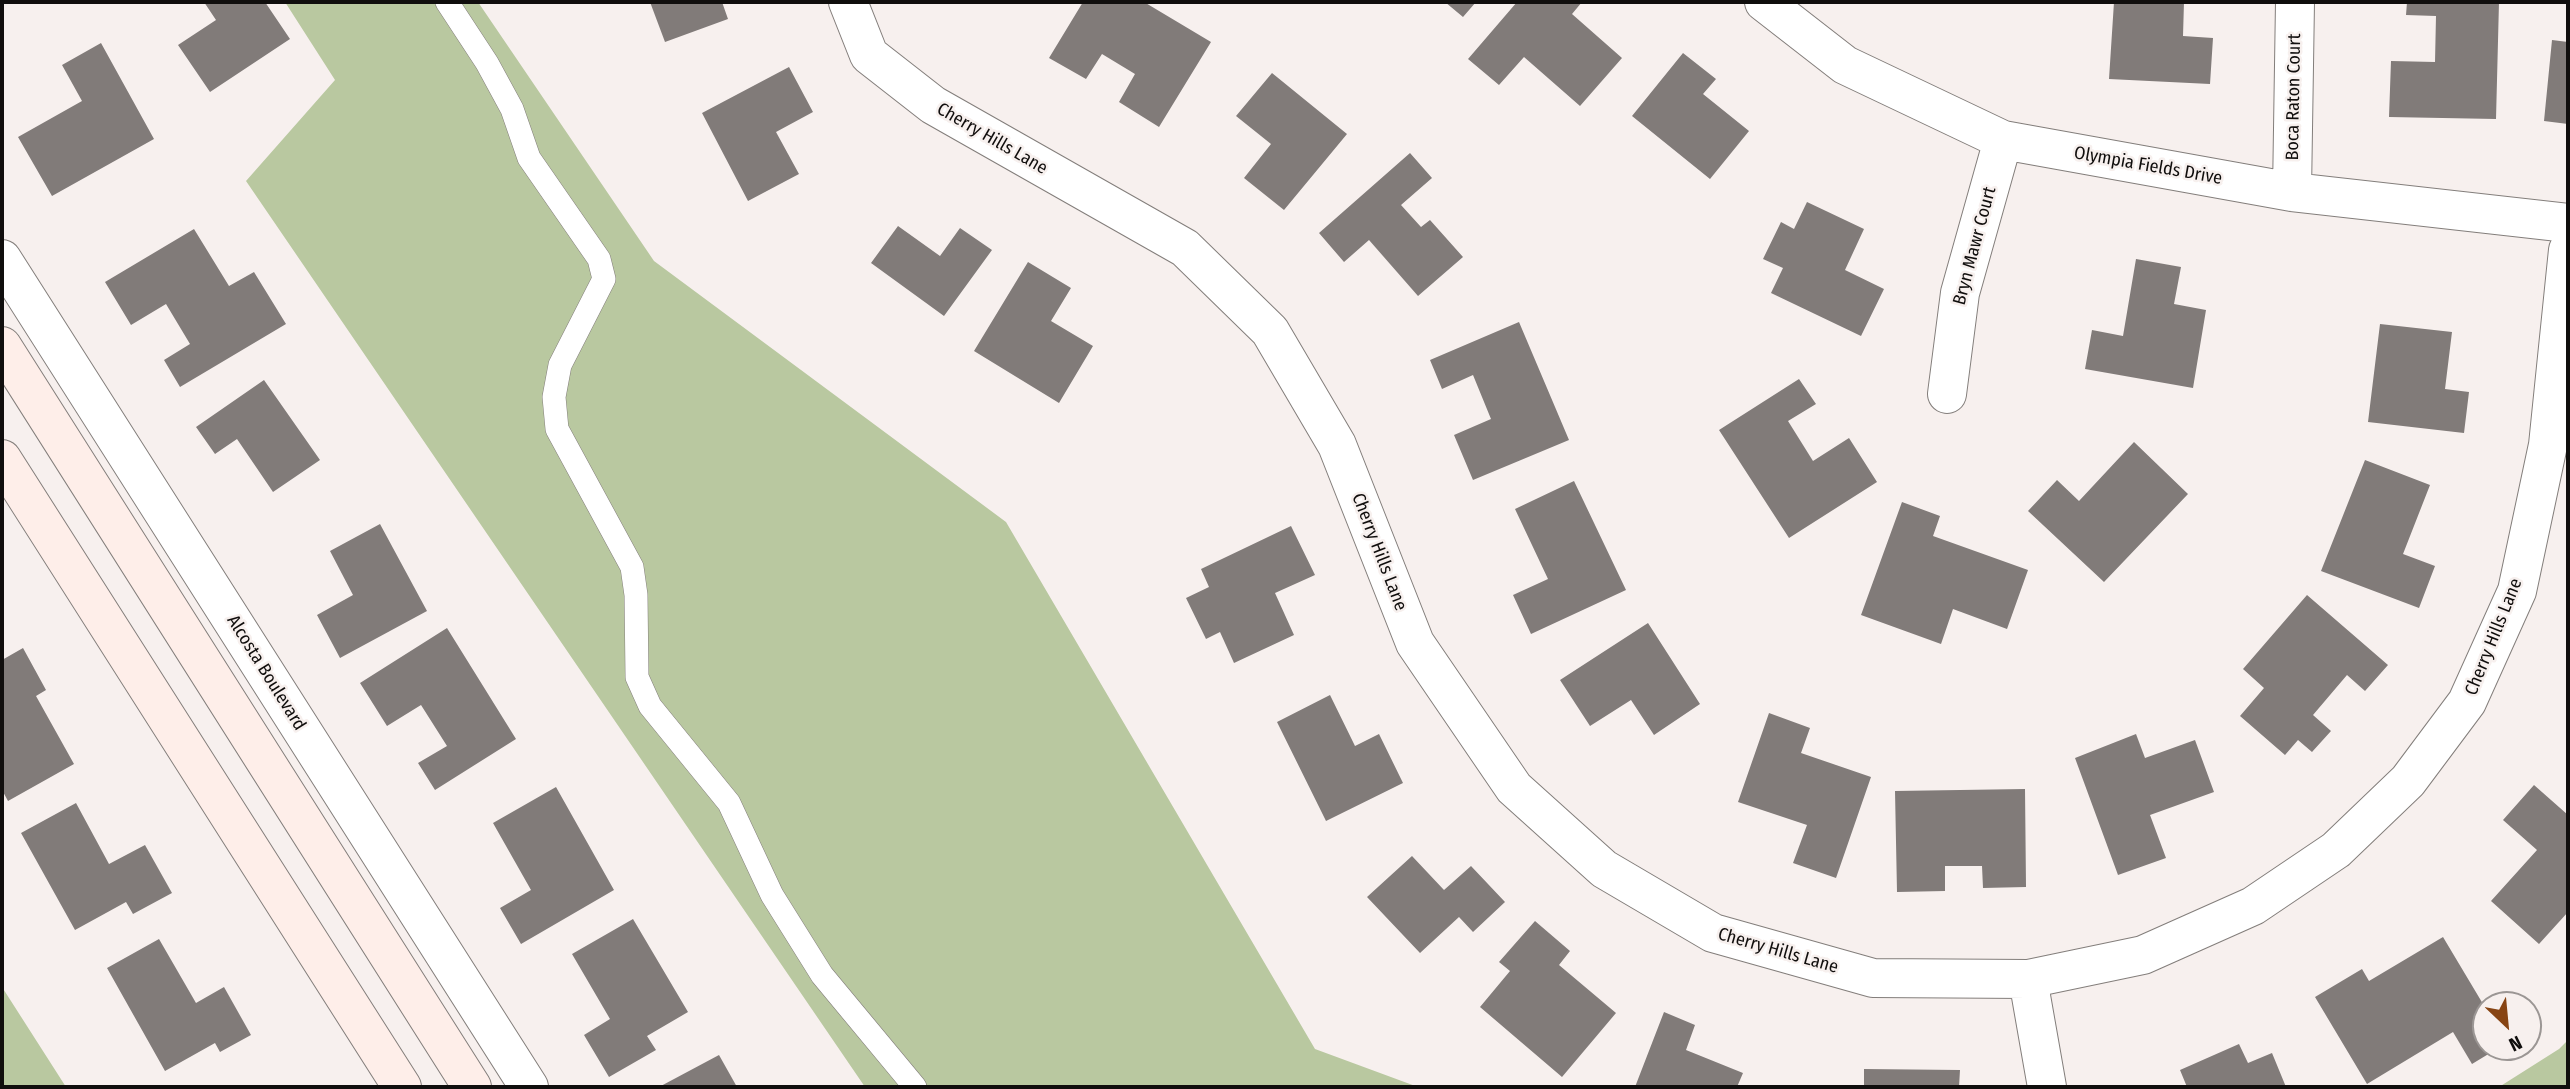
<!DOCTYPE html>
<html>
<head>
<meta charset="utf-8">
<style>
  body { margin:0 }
  #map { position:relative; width:2570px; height:1089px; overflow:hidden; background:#f7f0ee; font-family:"Fira Sans Condensed",sans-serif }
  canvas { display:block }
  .frame { position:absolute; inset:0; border:4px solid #100e0d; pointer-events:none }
  .north { position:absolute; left:2472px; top:991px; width:70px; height:70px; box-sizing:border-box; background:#f7f0ee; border:2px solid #9b9694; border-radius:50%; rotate:154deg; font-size:19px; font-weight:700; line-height:28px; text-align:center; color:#100e0d }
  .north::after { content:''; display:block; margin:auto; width:24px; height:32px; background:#874413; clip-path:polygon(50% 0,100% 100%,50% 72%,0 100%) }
</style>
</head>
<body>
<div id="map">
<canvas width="2570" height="1089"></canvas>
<div class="frame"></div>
<div class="north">N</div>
</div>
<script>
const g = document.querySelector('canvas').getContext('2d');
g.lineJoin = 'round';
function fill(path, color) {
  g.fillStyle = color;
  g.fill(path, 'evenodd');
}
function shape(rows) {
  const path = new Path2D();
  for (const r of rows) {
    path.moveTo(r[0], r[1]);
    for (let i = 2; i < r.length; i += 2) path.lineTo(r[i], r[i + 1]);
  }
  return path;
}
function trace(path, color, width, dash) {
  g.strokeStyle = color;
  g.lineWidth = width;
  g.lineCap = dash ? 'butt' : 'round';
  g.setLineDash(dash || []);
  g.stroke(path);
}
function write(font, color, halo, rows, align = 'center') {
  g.font = font + ' "Fira Sans Condensed",sans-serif';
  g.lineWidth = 5;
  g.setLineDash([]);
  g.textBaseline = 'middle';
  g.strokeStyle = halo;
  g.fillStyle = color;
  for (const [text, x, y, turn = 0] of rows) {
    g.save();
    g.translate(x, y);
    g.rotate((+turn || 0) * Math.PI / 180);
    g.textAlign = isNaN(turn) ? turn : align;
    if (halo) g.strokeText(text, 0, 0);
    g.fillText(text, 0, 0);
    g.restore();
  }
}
const green = shape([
  [285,2,478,2,654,261,1006,522,1315,1049,1418,1087,865,1087,246,181,335,80],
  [2,987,66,1087,2,1087],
  [2568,1040,2568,1087,2499,1087,2559,1049]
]);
const building = shape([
  [204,2,265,2,290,39,210,92,178,45,216,20],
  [650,2,722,2,728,19,665,42],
  [1083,2,1144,2,1211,42,1159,127,1119,102,1135,74,1102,54,1086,79,1049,58],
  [1445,2,1476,2,1463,17],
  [1517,2,1582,2,1572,14,1622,58,1580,106,1524,57,1499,85,1468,59],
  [2114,2,2184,2,2183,36,2213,38,2210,84,2109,79],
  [2407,2,2499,2,2496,119,2389,117,2391,61,2435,62,2436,16,2406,15],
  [2552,40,2568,42,2568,124,2544,121],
  [101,43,154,139,52,196,18,137,82,101,62,65],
  [1683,53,1716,79,1703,94,1749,131,1710,179,1632,116],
  [789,67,813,112,776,132,799,174,748,201,702,113],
  [1272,73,1347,134,1284,210,1244,178,1271,144,1236,116],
  [1410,153,1432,178,1401,205,1421,227,1430,220,1463,257,1418,296,1369,240,1344,262,1319,233],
  [1807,202,1864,229,1845,270,1884,289,1861,336,1771,293,1783,268,1763,259,1781,222,1794,229],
  [898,226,940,256,960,228,992,250,944,316,871,263],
  [194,229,229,286,254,272,286,324,180,387,164,360,190,344,166,304,131,325,105,282],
  [2136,259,2181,267,2174,304,2206,310,2193,388,2085,369,2092,330,2123,336],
  [1028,262,1071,288,1051,321,1093,346,1059,403,974,351],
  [1519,322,1569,440,1473,480,1454,435,1491,419,1473,375,1442,389,1430,360],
  [2380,324,2452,332,2445,389,2469,392,2464,433,2368,422],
  [1799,379,1816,404,1788,421,1813,461,1849,438,1877,482,1789,538,1719,430],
  [264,380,320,460,273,492,237,439,215,454,196,427],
  [2134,442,2188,494,2104,582,2028,511,2057,480,2079,501],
  [2365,460,2430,485,2403,554,2435,566,2419,608,2321,571],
  [1574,481,1626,590,1531,634,1513,595,1548,579,1515,509],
  [1902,502,1940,516,1933,536,2028,570,2007,629,1953,609,1941,644,1861,615],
  [380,524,427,611,340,658,317,615,353,595,330,551],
  [1291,526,1315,575,1275,593,1294,635,1234,663,1220,632,1206,639,1186,598,1209,587,1201,569],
  [2307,595,2388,665,2365,691,2347,675,2313,715,2331,731,2312,752,2298,740,2285,755,2240,716,2264,688,2243,669],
  [1648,623,1700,704,1654,735,1631,700,1590,726,1560,680],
  [447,628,516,739,435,790,418,763,447,746,421,705,387,726,360,683],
  [23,648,46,690,36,696,74,764,8,801,2,790,2,660],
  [1330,695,1355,746,1379,734,1403,783,1326,821,1277,722],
  [1769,713,1810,728,1801,753,1871,777,1836,878,1793,863,1807,825,1738,802],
  [2136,734,2145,758,2195,740,2214,792,2150,815,2166,858,2118,875,2075,758],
  [2534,785,2568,815,2568,912,2539,944,2491,901,2537,850,2503,820],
  [556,787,614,890,521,944,500,908,531,890,493,823],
  [2025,789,2026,887,1983,888,1982,866,1945,866,1945,891,1897,892,1895,791],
  [76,803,109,864,145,845,172,893,133,914,126,902,75,930,21,833],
  [1412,856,1444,890,1471,866,1505,902,1473,932,1459,917,1420,953,1367,897],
  [633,919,688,1012,647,1036,656,1050,609,1077,584,1035,610,1019,572,954],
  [1535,921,1570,951,1559,965,1616,1013,1562,1077,1480,1007,1510,971,1499,962],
  [2443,937,2486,1009,2486,1047,2500,1047,2472,1064,2453,1032,2367,1084,2315,997,2362,969,2369,981],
  [159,939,196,1003,224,987,251,1035,220,1052,215,1043,165,1071,107,968],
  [1664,1012,1695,1025,1686,1050,1743,1073,1737,1087,1635,1087],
  [2239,1044,2248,1063,2272,1053,2286,1087,2187,1087,2180,1070],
  [719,1055,737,1087,659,1087],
  [1864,1069,1960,1070,1959,1087,1864,1087]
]);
const service = shape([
  [447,2,487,63,512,109,529,158,599,259,604,279,560,365,554,397,557,429,632,567,636,595,637,677,650,706,729,803,772,895,822,975,915,1087]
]);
const minor = shape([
  [848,2,869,55,933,105,1185,248,1270,331,1337,445,1415,643,1514,788,1604,869,1713,933,1873,978,2028,979,2143,955,2253,906,2336,850,2408,781,2467,702,2517,591,2548,445,2568,250],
  [1764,2,1845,65,2003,140,2292,192,2568,223],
  [2292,192,2295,2],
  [2,259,529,1087],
  [1947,394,1960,293,2003,140],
  [2028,979,2047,1087]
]);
const secondary = shape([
  [2,346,472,1087],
  [2,459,402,1087]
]);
const streetNames = [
  ["Boca Raton Court",2294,97,-89],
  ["Cherry Hills Lane",992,139,30],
  ["Olympia Fields Drive",2148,166,10],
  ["Bryn Mawr Court",1975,246,-75],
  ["Cherry Hills Lane",1379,552,69],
  ["Cherry Hills Lane",2494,637,-68],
  ["Alcosta Boulevard",266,673,58],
  ["Cherry Hills Lane",1778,951,16]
];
fill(green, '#b9c8a0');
fill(building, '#817b79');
trace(service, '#837e7b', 24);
trace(minor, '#837e7b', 40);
trace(secondary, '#837e7b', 40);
trace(service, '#fff', 23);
trace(minor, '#fff', 38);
trace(secondary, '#feeee9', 38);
write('18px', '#100e0d', '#f7f0ee', streetNames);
</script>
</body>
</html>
